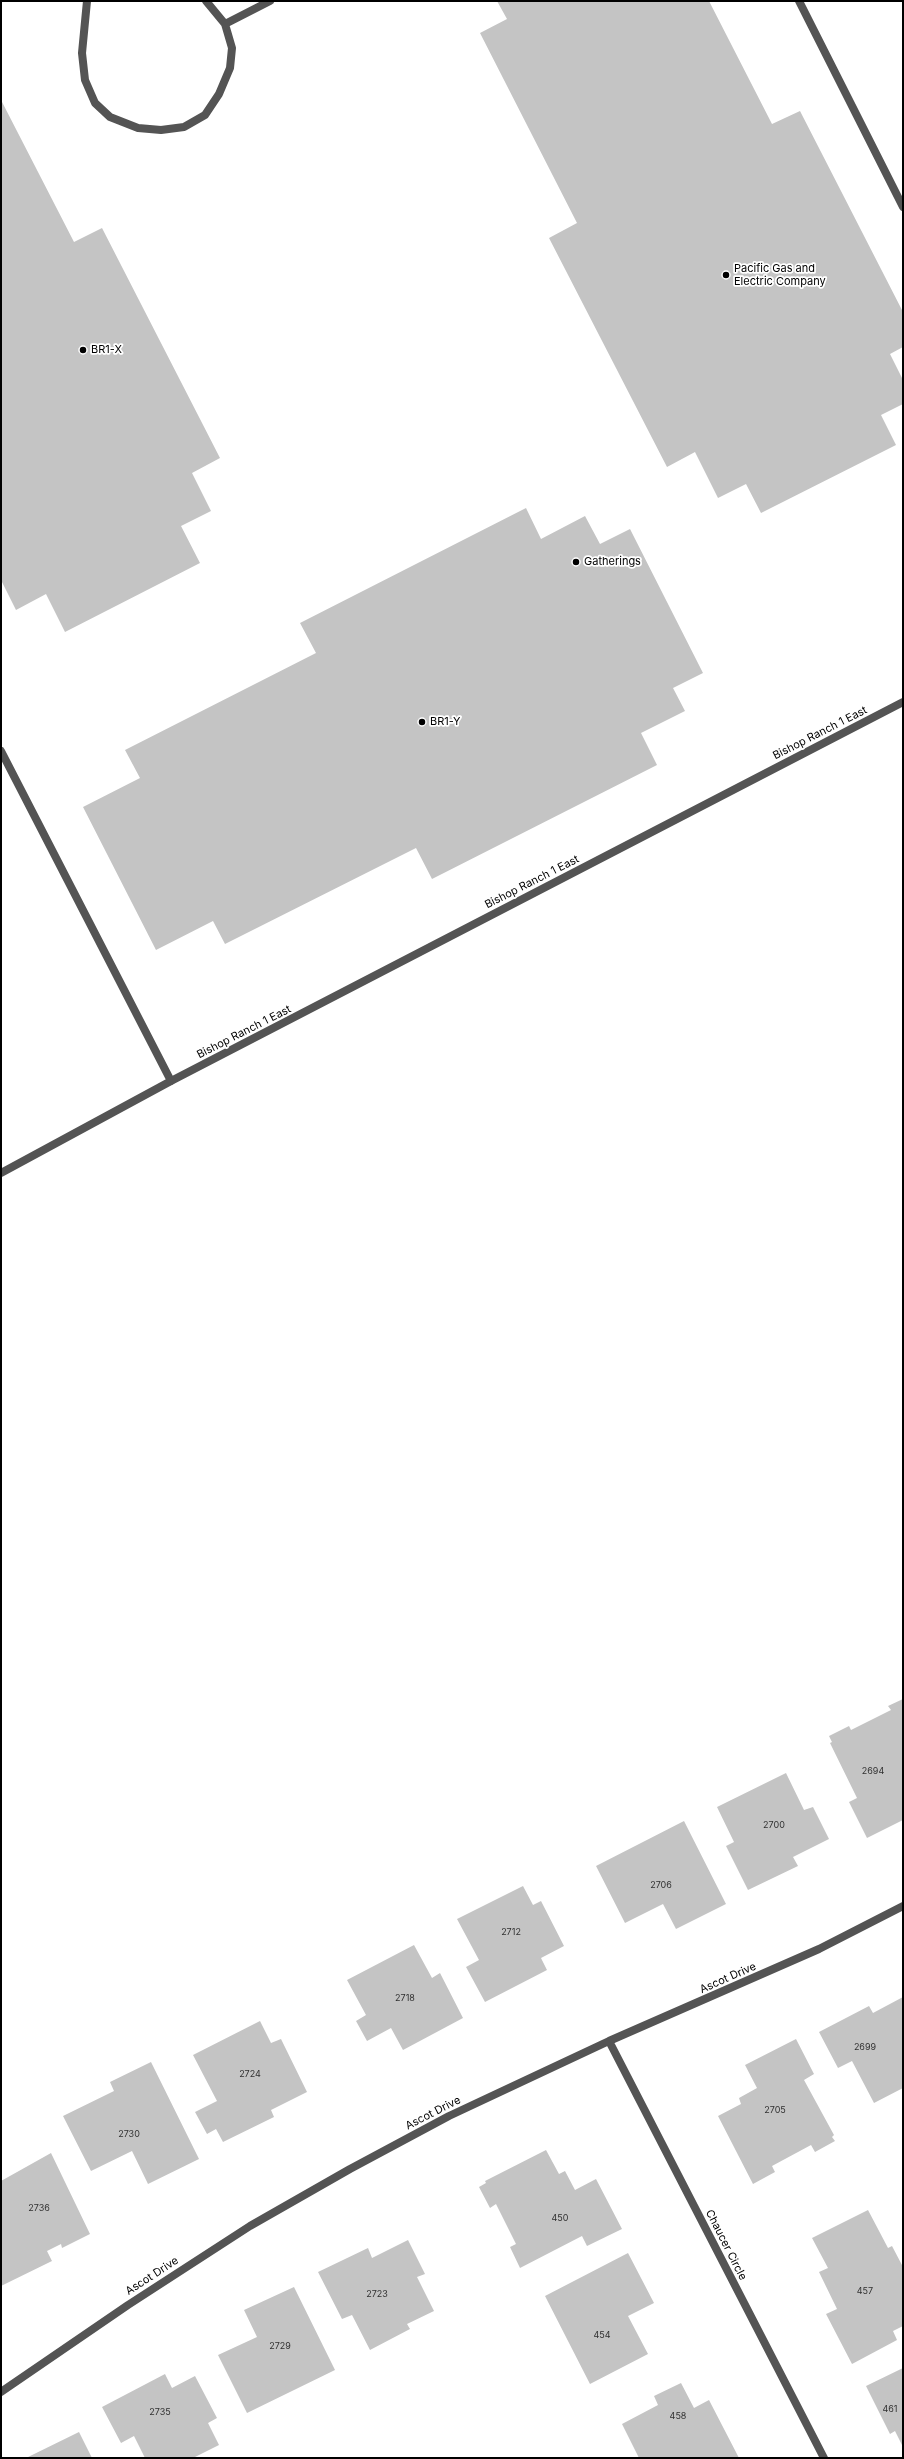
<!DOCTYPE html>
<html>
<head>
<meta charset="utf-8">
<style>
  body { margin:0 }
  #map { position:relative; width:904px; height:2459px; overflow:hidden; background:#fff; font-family:Inter,sans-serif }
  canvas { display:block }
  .frame { position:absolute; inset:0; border:2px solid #000; pointer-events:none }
</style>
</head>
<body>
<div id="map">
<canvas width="904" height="2459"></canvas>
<div class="frame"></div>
</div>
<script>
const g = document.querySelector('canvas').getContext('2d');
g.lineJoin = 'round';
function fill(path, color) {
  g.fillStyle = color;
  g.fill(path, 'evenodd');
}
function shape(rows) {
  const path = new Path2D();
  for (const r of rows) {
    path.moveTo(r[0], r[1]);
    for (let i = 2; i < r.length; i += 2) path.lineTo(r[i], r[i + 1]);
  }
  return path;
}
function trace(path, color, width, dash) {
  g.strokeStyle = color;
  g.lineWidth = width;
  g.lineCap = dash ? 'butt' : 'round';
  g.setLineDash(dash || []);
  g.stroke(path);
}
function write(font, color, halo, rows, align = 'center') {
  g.font = font + ' Inter,sans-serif';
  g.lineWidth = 3.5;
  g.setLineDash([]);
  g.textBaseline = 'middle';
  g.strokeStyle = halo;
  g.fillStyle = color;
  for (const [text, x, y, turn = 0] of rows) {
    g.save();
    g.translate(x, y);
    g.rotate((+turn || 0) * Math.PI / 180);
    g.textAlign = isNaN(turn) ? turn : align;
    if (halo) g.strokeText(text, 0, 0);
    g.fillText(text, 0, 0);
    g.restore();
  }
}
const building = shape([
  [497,1,709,1,772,124,800,111,903,312,903,347,890,354,903,380,903,404,881,415,896,445,761,513,746,484,718,498,695,452,667,467,549,238,577,223,480,33,507,19],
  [1,100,74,242,102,228,220,458,192,473,211,511,181,526,200,563,65,632,46,594,16,610,1,580],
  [526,508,541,539,585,516,600,544,630,529,703,673,673,688,685,711,641,733,657,765,432,879,416,848,225,944,213,921,156,950,83,807,140,778,125,750,316,653,300,623],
  [903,1699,903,1820,867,1838,849,1802,857,1798,830,1743,832,1742,829,1736,849,1726,851,1730,891,1710,888,1706],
  [786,1773,804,1810,813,1807,829,1839,793,1857,798,1866,748,1890,726,1846,734,1842,717,1807],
  [684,1821,726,1904,676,1929,663,1904,625,1923,596,1866],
  [523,1886,533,1905,541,1901,564,1946,541,1958,547,1970,485,2002,466,1967,479,1960,457,1919],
  [414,1945,432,1978,440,1973,463,2018,403,2050,391,2028,367,2041,356,2021,366,2015,347,1980],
  [903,1997,903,2088,874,2103,852,2061,838,2068,819,2032,869,2006,873,2013],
  [260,2021,271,2043,281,2039,307,2092,271,2110,274,2117,223,2142,216,2129,207,2134,195,2112,217,2101,193,2055],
  [796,2039,814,2074,804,2080,834,2135,832,2137,835,2141,815,2152,811,2145,772,2166,775,2172,753,2184,718,2116,741,2104,739,2098,757,2088,745,2065],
  [151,2062,199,2159,148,2184,132,2151,91,2171,63,2116,114,2091,110,2082],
  [546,2150,559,2174,565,2171,575,2190,596,2179,622,2229,587,2246,582,2236,520,2268,510,2247,516,2244,496,2204,490,2208,479,2187,486,2183,485,2181],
  [51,2153,90,2234,62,2248,61,2244,47,2251,52,2261,1,2286,1,2181],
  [868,2210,888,2248,892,2246,903,2267,903,2326,893,2331,897,2340,852,2364,826,2314,837,2309,819,2272,828,2268,812,2238],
  [408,2240,425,2274,417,2277,434,2311,407,2324,410,2329,370,2350,352,2315,342,2319,318,2272,368,2248,372,2258],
  [628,2253,654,2303,628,2316,648,2354,590,2384,545,2296],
  [294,2287,335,2370,247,2413,218,2355,257,2337,244,2310],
  [903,2368,903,2447,895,2431,890,2434,866,2386],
  [165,2374,172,2388,195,2376,217,2418,208,2423,219,2445,193,2458,145,2458,134,2436,121,2443,102,2407],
  [681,2383,694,2408,709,2400,739,2458,639,2458,622,2424,658,2405,654,2396],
  [79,2432,92,2458,26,2458]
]);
const service = shape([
  [87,1,82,53,85,80,95,103,110,117,138,128,161,130,184,127,205,115,219,94,230,68,232,48,225,24,206,1],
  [799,1,903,207],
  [225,24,270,1],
  [1,751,171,1081,1,1173]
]);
const minor = shape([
  [171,1081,903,702],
  [609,2041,824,2458],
  [1,2392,128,2305,250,2226,350,2169,449,2116,609,2041,819,1949,903,1906]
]);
const markers = [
  [726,275,4,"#000"],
  [83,350,4,"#000"],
  [576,562,4,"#000"],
  [422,722,4,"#000"]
];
const numberNames = [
  ["2694",873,1771],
  ["2700",774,1825],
  ["2706",661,1885],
  ["2712",511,1932],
  ["2718",405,1998],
  ["2699",865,2047],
  ["2724",250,2074],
  ["2705",775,2110],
  ["2730",129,2134],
  ["2736",39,2208],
  ["450",560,2218],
  ["457",865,2291],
  ["2723",377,2294],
  ["454",602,2335],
  ["2729",280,2346],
  ["461",890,2409],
  ["2735",160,2412],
  ["458",678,2416]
];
const poiNames = [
  ["Pacific Gas and",734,269],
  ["Electric Company",734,282],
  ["BR1-X",91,350],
  ["Gatherings",584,562],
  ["BR1-Y",430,722]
];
const streetNames = [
  ["Bishop Ranch 1 East",820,733,-27],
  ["Bishop Ranch 1 East",532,882,-27],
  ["Bishop Ranch 1 East",244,1032,-27],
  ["Ascot Drive",728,1978,-24],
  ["Ascot Drive",433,2113,-27],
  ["Chaucer Circle",726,2245,63],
  ["Ascot Drive",152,2276,-33]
];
fill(building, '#c4c4c4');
trace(service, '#545454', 8);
trace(minor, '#545454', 8);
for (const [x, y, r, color] of markers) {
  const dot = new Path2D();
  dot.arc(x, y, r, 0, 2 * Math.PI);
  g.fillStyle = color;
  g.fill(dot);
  trace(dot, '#fff', 1.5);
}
write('9px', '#313131', null, numberNames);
write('11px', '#000', '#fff', poiNames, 'left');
write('11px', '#000', '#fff', streetNames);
</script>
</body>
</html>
